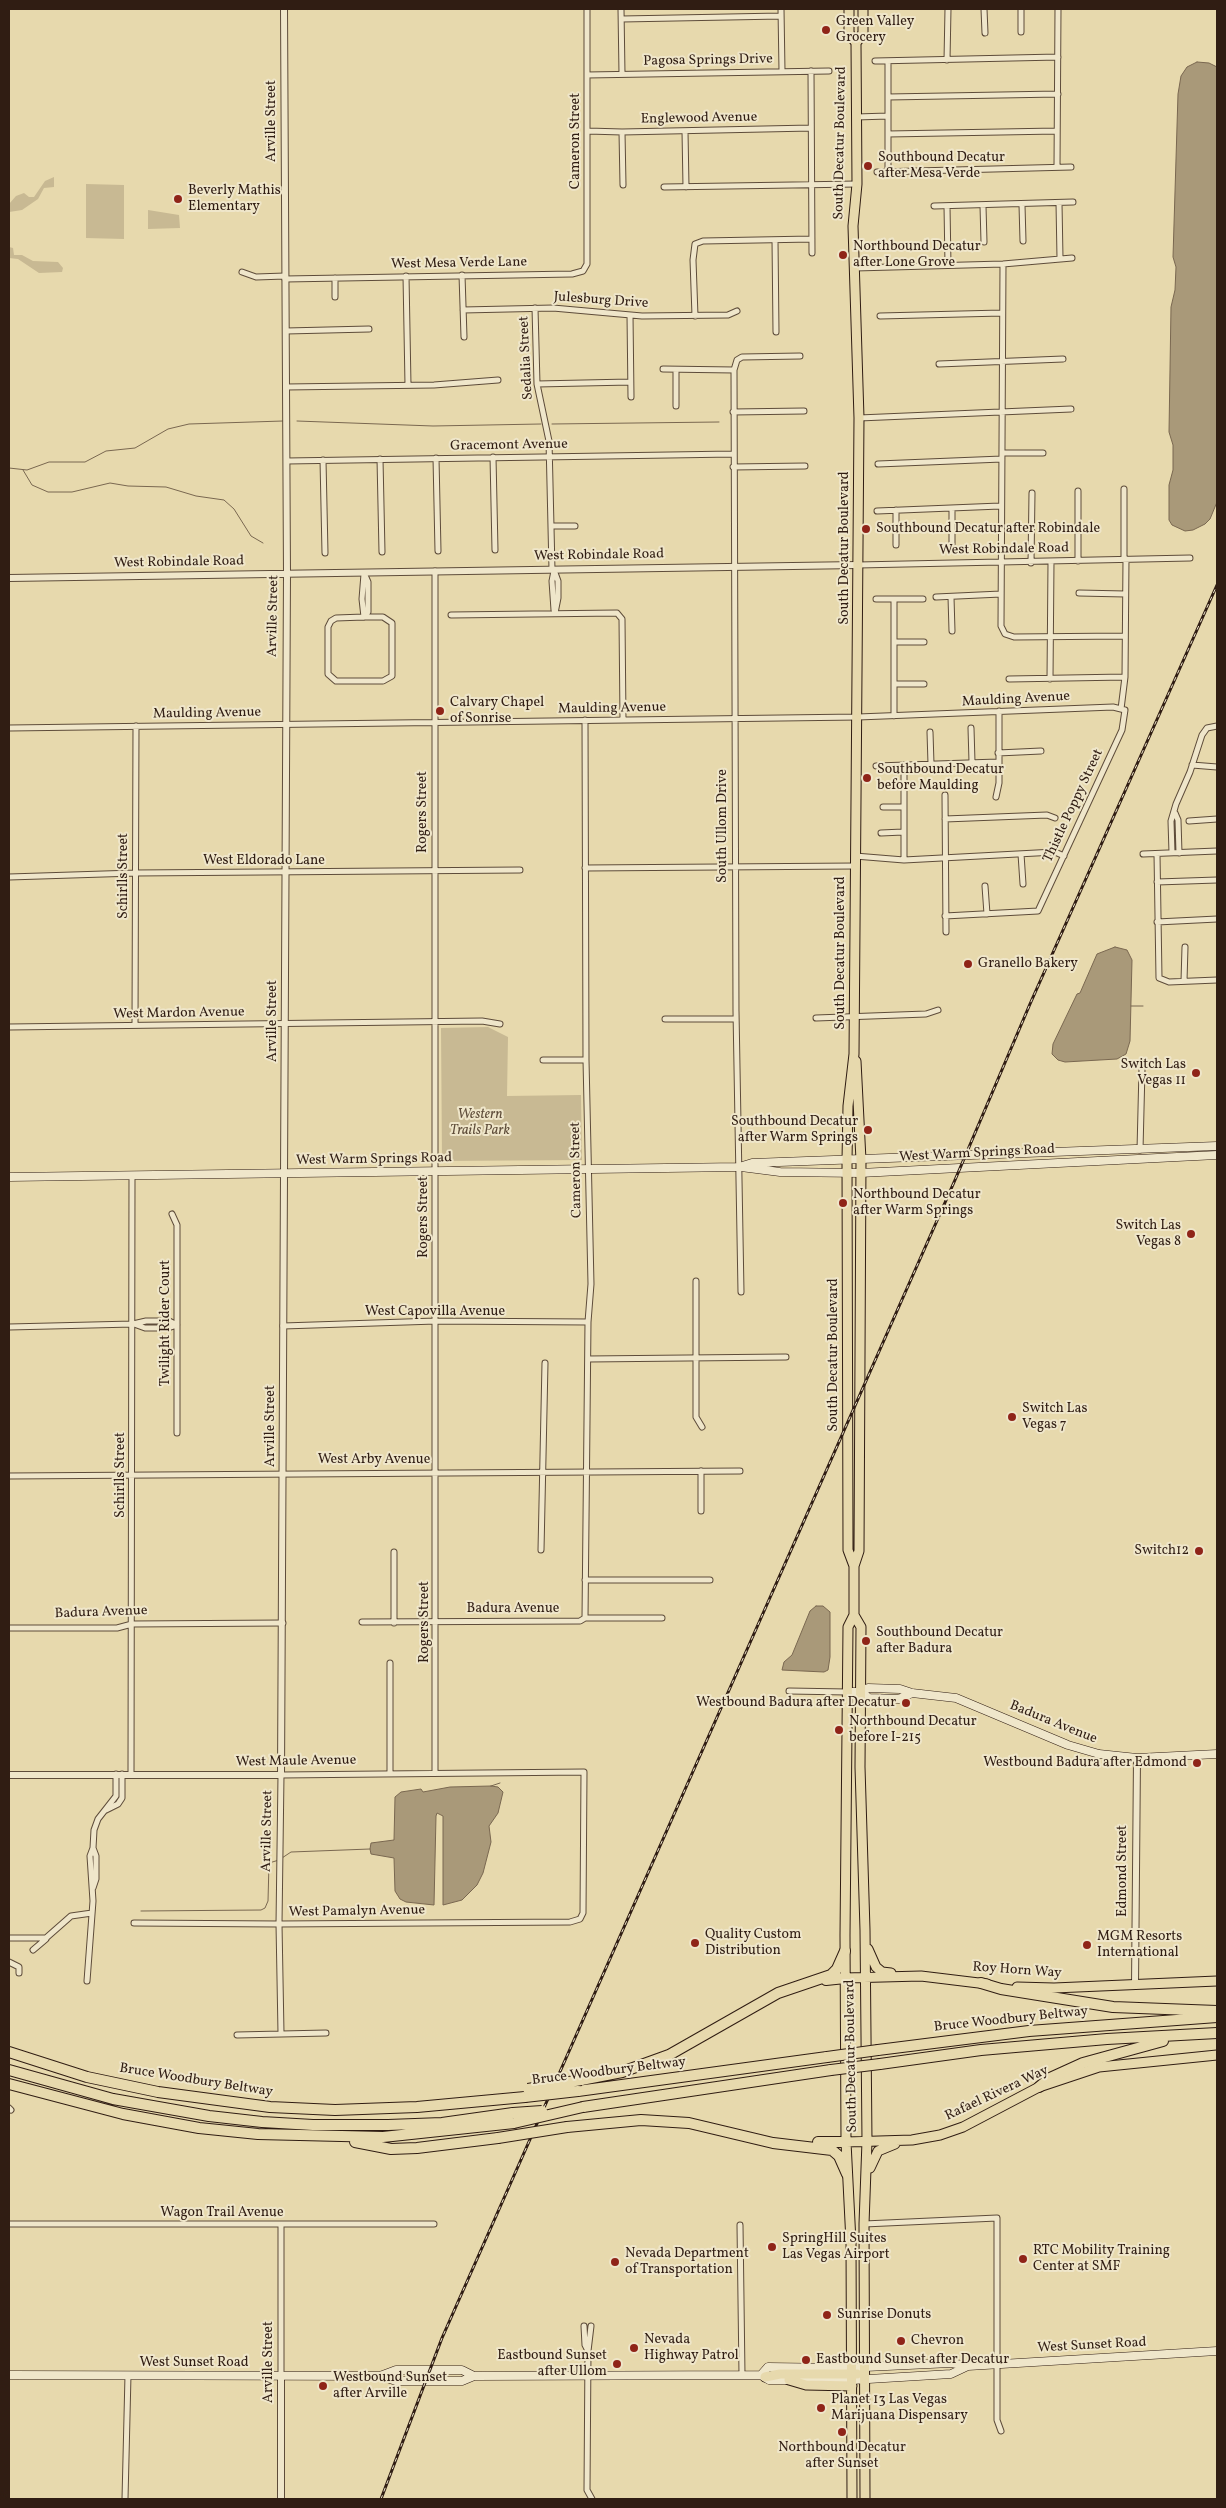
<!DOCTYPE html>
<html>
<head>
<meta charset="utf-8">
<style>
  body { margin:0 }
  #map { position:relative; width:1226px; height:2508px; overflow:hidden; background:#e7d9ad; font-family:Vollkorn,serif }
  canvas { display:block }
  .frame { position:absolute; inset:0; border:10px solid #301d13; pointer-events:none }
</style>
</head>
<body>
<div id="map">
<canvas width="1226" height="2508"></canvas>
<div class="frame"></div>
</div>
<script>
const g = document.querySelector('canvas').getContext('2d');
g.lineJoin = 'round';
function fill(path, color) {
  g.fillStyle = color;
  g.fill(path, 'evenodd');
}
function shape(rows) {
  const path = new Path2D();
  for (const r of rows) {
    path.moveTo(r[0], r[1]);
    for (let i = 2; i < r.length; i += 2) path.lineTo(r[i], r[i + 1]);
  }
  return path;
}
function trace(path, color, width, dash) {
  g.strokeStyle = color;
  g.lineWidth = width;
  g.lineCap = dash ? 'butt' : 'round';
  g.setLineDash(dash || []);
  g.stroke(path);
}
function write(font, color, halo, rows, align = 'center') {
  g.font = font + ' Vollkorn,serif';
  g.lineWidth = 4;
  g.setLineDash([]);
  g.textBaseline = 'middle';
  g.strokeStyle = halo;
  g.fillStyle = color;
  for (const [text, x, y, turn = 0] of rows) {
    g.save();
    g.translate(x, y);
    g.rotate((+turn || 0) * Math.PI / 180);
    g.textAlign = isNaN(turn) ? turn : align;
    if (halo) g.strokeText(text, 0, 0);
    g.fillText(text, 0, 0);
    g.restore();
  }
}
const green = shape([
  [54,177,54,187,44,188,38,199,22,210,9,212,9,204,16,196,24,193,29,197,34,197,45,181],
  [86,184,124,185,124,239,86,238],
  [148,210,179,215,180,228,148,229],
  [9,247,13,248,14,255,22,255,33,261,58,262,63,268,62,272,39,273,18,259,9,258],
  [488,1027,508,1037,507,1096,581,1095,582,1160,442,1161,441,1028]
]);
const water = shape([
  [1197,62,1209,63,1217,67,1217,502,1210,519,1205,524,1193,530,1185,531,1172,525,1169,520,1169,485,1173,470,1173,445,1169,432,1171,307,1175,290,1176,267,1173,257,1178,94,1181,76,1187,67,1197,62],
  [1115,947,1127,950,1132,960,1130,1041,1126,1054,1117,1059,1065,1062,1058,1060,1052,1054,1053,1044,1077,994,1080,993,1097,954,1115,947],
  [816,1606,823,1606,830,1612,830,1657,828,1670,824,1672,782,1670,784,1662,792,1655,810,1611,816,1606],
  [491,1786,498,1787,503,1792,498,1813,489,1826,491,1842,483,1873,477,1885,462,1900,443,1905,443,1816,437,1813,436,1816,434,1905,406,1902,400,1899,395,1891,394,1858,371,1854,370,1849,371,1843,394,1840,395,1797,401,1792,421,1789,423,1792,450,1787,491,1786]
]);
const stream = shape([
  [297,421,433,426,541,424],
  [552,424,719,422],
  [9,468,27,470,49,462,85,462,106,451,135,448,168,429,189,424,283,421],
  [23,470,32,485,48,492,72,492,110,483,128,486,166,487,196,496,224,500,234,509,251,536,263,543],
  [1131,1006,1143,1006],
  [491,1786,500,1783],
  [282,1858,291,1852,370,1849],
  [141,1911,261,1910,265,1908,268,1901,269,1863,279,1860]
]);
const minor = shape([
  [621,9,622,74],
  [781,9,782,71],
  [984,9,985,33],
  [1021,9,1021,32],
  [622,19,781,16],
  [947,60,948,9],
  [875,61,1058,57],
  [811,71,812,253],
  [587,75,829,71],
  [888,97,1058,94],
  [856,117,888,116],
  [588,131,622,132,811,128],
  [685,131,686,187],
  [622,132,623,185],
  [888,134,1057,131],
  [1057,167,1058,9],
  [877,172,1071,167],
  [888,172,888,61],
  [664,187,857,184],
  [1059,203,1060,258],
  [1022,205,1023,241],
  [934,206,1073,202],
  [947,206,948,265],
  [983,206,984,242],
  [775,240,776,332],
  [1003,264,1001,626,1005,634,1014,637,1124,636],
  [855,268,1003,264,1072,258],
  [242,272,256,277,285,276],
  [462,275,464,337],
  [406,276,408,385],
  [335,278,335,297],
  [285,279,572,274,583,271,587,264,587,9],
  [535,308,537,384,549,441,552,570],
  [463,310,553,308,642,316,728,315,737,311],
  [630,315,631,397],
  [695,316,693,260,695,244,703,241,812,239],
  [880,316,1002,313],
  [286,331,369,329],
  [939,364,1063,359],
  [663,369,734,370],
  [537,384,630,382],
  [286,387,434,385,498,380],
  [676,406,676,371],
  [733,412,804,411],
  [859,418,1071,409],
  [1002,453,1043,453],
  [493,457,495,550],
  [436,458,438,551],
  [380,459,382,552],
  [323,460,325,553],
  [287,461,733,454],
  [878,464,1002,459],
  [733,467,805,466],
  [1078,491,1078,561],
  [952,508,952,544],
  [877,511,1000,506],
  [551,526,575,526],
  [896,545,896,510],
  [1124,559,1124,489],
  [1031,563,1032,493],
  [858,565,1190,558],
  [554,570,558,581,558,598,555,613],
  [435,571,435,1773],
  [554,571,552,581,554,610],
  [364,573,368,582,368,612,364,617],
  [364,574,362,599,364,617],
  [1079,593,1125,594],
  [936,597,1001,594],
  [951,597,952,631],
  [876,599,923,599],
  [894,599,894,716],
  [451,615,617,613,622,619,623,720],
  [364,617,383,617,392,623,392,676,383,681,336,681,328,674,328,627,331,621,336,618,364,617],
  [894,642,924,642],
  [1009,679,1125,677],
  [1050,679,1051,562],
  [894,684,924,684],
  [1121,709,1125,677,1126,559],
  [585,720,586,1060,591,1284,588,1322,585,1618],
  [9,728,858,717,1113,707,1125,710,1122,730,1038,911,945,916],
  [971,728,972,762],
  [930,732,931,764],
  [998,753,1041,751],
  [1192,765,1217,767],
  [876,766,998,762],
  [945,795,946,932],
  [996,797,999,783,999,711],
  [883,807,904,807],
  [1175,813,1178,820,1179,853],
  [945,819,1047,815,1055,818],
  [1189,821,1217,819],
  [881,833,903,832],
  [1172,853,1171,821,1176,804,1190,772,1202,735,1207,728,1217,726],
  [1021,854,1023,884],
  [1143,854,1217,851],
  [1157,854,1159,978,1169,982,1217,980],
  [855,856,904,860,1055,852,1064,856],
  [904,860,904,765],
  [585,868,855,866],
  [9,877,135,873,520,870],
  [1157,882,1217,880],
  [985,886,987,914],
  [1157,922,1217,919],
  [1184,981,1185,947],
  [816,1018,926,1014,938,1010],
  [665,1019,736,1019],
  [135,1025,136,726],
  [9,1027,482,1021,500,1024],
  [543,1060,586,1060],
  [1140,1150,1142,1069],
  [172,1214,177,1225,177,1433],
  [696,1281,696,1417,702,1427],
  [741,1292,736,1011,734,370,737,360,742,357,800,356],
  [134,1324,145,1328,168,1328,177,1325],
  [283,1326,436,1321,588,1322],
  [9,1327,133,1324,146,1321,169,1321,177,1325],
  [588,1359,786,1357],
  [9,1476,740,1471],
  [701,1511,701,1471],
  [541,1550,545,1363],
  [585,1580,710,1580],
  [362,1622,580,1621,585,1618,662,1618],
  [394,1623,394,1552],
  [9,1628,117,1628,132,1624,283,1623],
  [789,1691,847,1692],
  [390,1773,390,1663],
  [131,1774,132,1175],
  [106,1810,118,1804,122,1798,122,1774],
  [93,1888,96,1879,96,1856,93,1848],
  [134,1923,279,1924,570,1922,580,1919,583,1913,584,1772,281,1775,279,1924,281,2033],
  [9,1938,46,1938,71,1916,92,1913],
  [33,1950,46,1939],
  [9,1962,19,1967,19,1973],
  [87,1981,93,1901,90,1856,93,1848,94,1830,98,1819,116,1796,116,1774],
  [237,2035,326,2033],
  [9,2108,11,2110],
  [9,2224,434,2224],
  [281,2224,281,2376],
  [864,2224,997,2218,997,2420,1001,2431],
  [740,2225,742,2375],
  [584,2326,585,2345,588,2351],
  [591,2326,588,2351,587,2490,592,2499],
  [125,2499,128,2375]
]);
const tertiary = shape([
  [9,578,858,565],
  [9,1775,281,1775,287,574,284,9],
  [1135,1985,1137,1758],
  [281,2499,281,2376]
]);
const secondary = shape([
  [741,1167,780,1172,860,1173,1217,1155],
  [9,1177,739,1167,752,1163,1217,1146],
  [847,1692,861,1692,868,1688,900,1689,912,1693,956,1698,1068,1745,1099,1754,1137,1758,1217,1754],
  [861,1692,869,1698,899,1699,912,1693],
  [9,2375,380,2376,396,2381,462,2381,474,2376,761,2375,769,2380,852,2380,951,2374,968,2366],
  [761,2375,768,2367,844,2368,951,2363,968,2366,1217,2351],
  [380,2376,396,2370,462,2370,474,2376]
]);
const primary = shape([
  [849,9,849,33,856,43,857,184,853,226,859,418,854,1054,848,1106,847,1160,848,1550,854,1566],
  [856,43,863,33,863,9],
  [854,1615,861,1627,860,1767,865,1930,867,2141,864,2224,865,2499],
  [868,1949,876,1967,882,1972,891,1973],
  [845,1978,921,1976,987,1984],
  [1017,1987,1054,1988,1217,1981],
  [846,2142,912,2140,940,2135,963,2127,1039,2087,1099,2067,1217,2055],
  [870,2168,878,2151,895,2144],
  [765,2377,780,2374,857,2374],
  [789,2380,806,2385,852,2386],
  [852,2499,851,2242,846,2142,845,1935,848,1627,854,1615,854,1566,859,1551,861,1160,856,1061]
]);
const motorway = shape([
  [826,1980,845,1978],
  [981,1983,1001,1989,1113,2007,1217,2011],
  [878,2050,1029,2031,1217,2017],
  [9,2052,87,2077,158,2092,270,2107,335,2110,417,2107,525,2097],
  [880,2064,981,2050,1107,2039,1217,2033],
  [9,2070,113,2099,209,2116,262,2122,313,2125,388,2125,442,2123,513,2113],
  [581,2080,622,2072,669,2055,778,1993,831,1975,837,1969,845,1951],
  [9,2084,123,2114,199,2128,258,2134,383,2137,514,2123],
  [1039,2087,1050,2078,1083,2063,1163,2041],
  [578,2091,827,2057],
  [583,2107,831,2070],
  [567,2127,641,2120,689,2123,773,2143,832,2150,839,2156,847,2174],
  [355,2142,391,2149,417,2148,498,2138],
  [818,2142,846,2142]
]);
const rail = shape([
  [381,2499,442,2338,955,1180,1030,1004,1217,585]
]);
const motorwayBridge = shape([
  [827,2057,878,2050],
  [831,2070,880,2064],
  [528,2089,581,2080],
  [525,2097,578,2091],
  [513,2113,542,2111],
  [514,2123,583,2107],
  [498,2138,567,2127]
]);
const markers = [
  [826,30,5,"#8f2418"],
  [868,166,5,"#8f2418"],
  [178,199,5,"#8f2418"],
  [843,255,5,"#8f2418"],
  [866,529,5,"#8f2418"],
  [440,711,5,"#8f2418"],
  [867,778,5,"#8f2418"],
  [968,964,5,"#8f2418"],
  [1196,1073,5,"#8f2418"],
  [868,1130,5,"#8f2418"],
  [843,1203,5,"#8f2418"],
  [1191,1234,5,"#8f2418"],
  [1012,1417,5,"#8f2418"],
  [1199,1551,5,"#8f2418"],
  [866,1641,5,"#8f2418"],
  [906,1703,5,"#8f2418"],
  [839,1730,5,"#8f2418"],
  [1197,1763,5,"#8f2418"],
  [695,1943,5,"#8f2418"],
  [1087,1945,5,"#8f2418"],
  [772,2247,5,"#8f2418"],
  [1023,2259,5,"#8f2418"],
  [615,2262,5,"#8f2418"],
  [827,2315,5,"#8f2418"],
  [901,2341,5,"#8f2418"],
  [634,2348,5,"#8f2418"],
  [806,2360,5,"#8f2418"],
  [617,2364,5,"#8f2418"],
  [323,2386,5,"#8f2418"],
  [821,2408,5,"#8f2418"],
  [842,2432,5,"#8f2418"]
];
const poiNames = [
  ["Green Valley",836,22],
  ["Grocery",836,38],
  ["Southbound Decatur",878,158],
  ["after Mesa Verde",878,174],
  ["Beverly Mathis",188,191],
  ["Elementary",188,207],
  ["Northbound Decatur",853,247],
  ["after Lone Grove",853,263],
  ["Southbound Decatur after Robindale",876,529],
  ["Calvary Chapel",450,703],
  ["of Sonrise",450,719],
  ["Southbound Decatur",877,770],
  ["before Maulding",877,786],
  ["Granello Bakery",978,964],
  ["Switch Las",1186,1065,"right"],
  ["Vegas 11",1186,1081,"right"],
  ["Southbound Decatur",858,1122,"right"],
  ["after Warm Springs",858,1138,"right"],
  ["Northbound Decatur",853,1195],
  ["after Warm Springs",853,1211],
  ["Switch Las",1181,1226,"right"],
  ["Vegas 8",1181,1242,"right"],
  ["Switch Las",1022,1409],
  ["Vegas 7",1022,1425],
  ["Switch12",1189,1551,"right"],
  ["Southbound Decatur",876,1633],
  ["after Badura",876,1649],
  ["Westbound Badura after Decatur",896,1703,"right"],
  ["Northbound Decatur",849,1722],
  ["before I-215",849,1738],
  ["Westbound Badura after Edmond",1187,1763,"right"],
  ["Quality Custom",705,1935],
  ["Distribution",705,1951],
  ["MGM Resorts",1097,1937],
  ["International",1097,1953],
  ["SpringHill Suites",782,2239],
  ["Las Vegas Airport",782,2255],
  ["RTC Mobility Training",1033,2251],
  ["Center at SMF",1033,2267],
  ["Nevada Department",625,2254],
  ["of Transportation",625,2270],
  ["Sunrise Donuts",837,2315],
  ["Nevada",644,2340],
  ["Highway Patrol",644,2356],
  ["Chevron",911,2341],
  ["Eastbound Sunset",607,2356,"right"],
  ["after Ullom",607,2372,"right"],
  ["Eastbound Sunset after Decatur",816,2360],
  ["Westbound Sunset",333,2378],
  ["after Arville",333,2394],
  ["Planet 13 Las Vegas",831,2400],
  ["Marijuana Dispensary",831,2416],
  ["Northbound Decatur",842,2448,"center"],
  ["after Sunset",842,2464,"center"]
];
const streetNames = [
  ["Pagosa Springs Drive",708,61,-1],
  ["Englewood Avenue",699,119,-1],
  ["Arville Street",272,121,-90],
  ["Cameron Street",576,141,-90],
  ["South Decatur Boulevard",841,143,-89],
  ["West Mesa Verde Lane",459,264,-1],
  ["Julesburg Drive",601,301,4],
  ["Sedalia Street",527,358,-93],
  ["Gracemont Avenue",509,446,-1],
  ["South Decatur Boulevard",845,548,-90],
  ["West Robindale Road",1004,550,-1],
  ["West Robindale Road",599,556,-1],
  ["West Robindale Road",179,563,-1],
  ["Arville Street",274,616,-89],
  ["Maulding Avenue",1016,700,-3],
  ["Maulding Avenue",612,709,-1],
  ["Maulding Avenue",207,714,-1],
  ["Thistle Poppy Street",1074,806,-65],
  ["Rogers Street",423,812,-90],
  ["South Ullom Drive",723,826,-90],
  ["West Eldorado Lane",264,861],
  ["Schirlls Street",124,876,-90],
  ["South Decatur Boulevard",841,953,-90],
  ["West Mardon Avenue",179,1014,-1],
  ["Arville Street",273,1021,-90],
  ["West Warm Springs Road",977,1154,-3],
  ["West Warm Springs Road",374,1160,-1],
  ["Cameron Street",577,1170,-91],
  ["Rogers Street",424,1217,-90],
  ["West Capovilla Avenue",435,1312],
  ["Twilight Rider Court",166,1323,-90],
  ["South Decatur Boulevard",834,1355,-90],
  ["Arville Street",271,1426,-90],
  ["West Arby Avenue",374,1460],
  ["Schirlls Street",121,1475,-90],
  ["Badura Avenue",513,1609],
  ["Badura Avenue",101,1613,-2],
  ["Rogers Street",425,1622,-90],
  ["Badura Avenue",1053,1723,22],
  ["West Maule Avenue",296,1762,-1],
  ["Arville Street",268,1831,-89],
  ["Edmond Street",1123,1871,-90],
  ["West Pamalyn Avenue",357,1912,-1],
  ["Roy Horn Way",1017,1971,4],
  ["Bruce Woodbury Beltway",1011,2020,-6],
  ["South Decatur Boulevard",852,2056,-91],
  ["Bruce Woodbury Beltway",609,2072,-7],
  ["Bruce Woodbury Beltway",196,2081,9],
  ["Rafael Rivera Way",997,2094,-25],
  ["Wagon Trail Avenue",222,2213],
  ["West Sunset Road",1092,2346,-3],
  ["Arville Street",269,2362,-90],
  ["West Sunset Road",194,2363]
];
const parkNames = [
  ["Western",480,1115],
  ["Trails Park",480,1131]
];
fill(green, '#c8b993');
fill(water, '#a99979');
trace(water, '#796750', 1);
trace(stream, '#796750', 1);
trace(minor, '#5e4c3a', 7);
trace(tertiary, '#5e4c3a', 8);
trace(secondary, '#301d13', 9);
trace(primary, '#301d13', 11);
trace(motorway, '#301d13', 12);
trace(minor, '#efe6ca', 5);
trace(tertiary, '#efe6ca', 6);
trace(secondary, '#efe6ca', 8);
trace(primary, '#e7d9ad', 9);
trace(motorway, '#e7d9ad', 10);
trace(rail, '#301d13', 3);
trace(rail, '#efe6ca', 1, [4]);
trace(motorwayBridge, '#301d13', 12, []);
trace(motorwayBridge, '#e7d9ad', 10);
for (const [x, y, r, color] of markers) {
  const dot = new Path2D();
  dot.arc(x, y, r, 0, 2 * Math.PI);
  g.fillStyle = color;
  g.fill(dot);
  trace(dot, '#efe6ca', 2);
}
write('14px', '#301d13', '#efe6ca', poiNames, 'left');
write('14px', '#301d13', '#efe6ca', streetNames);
write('italic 14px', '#5e4c39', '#efe6ca', parkNames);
</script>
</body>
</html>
